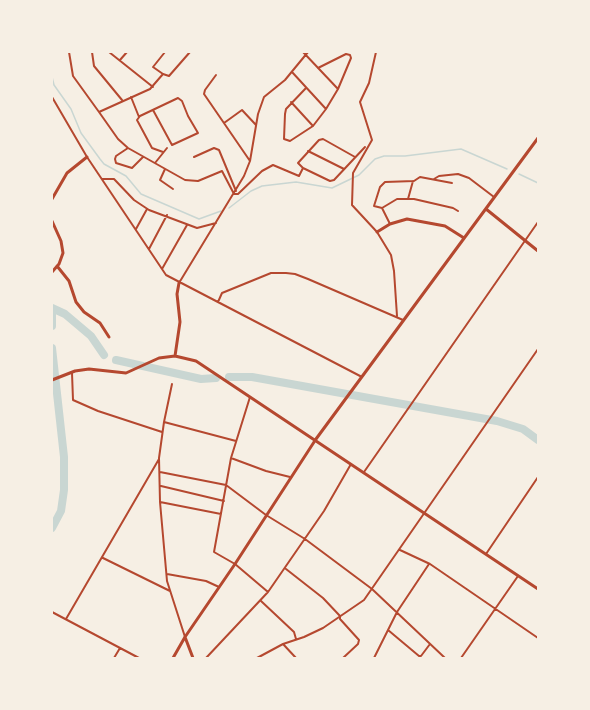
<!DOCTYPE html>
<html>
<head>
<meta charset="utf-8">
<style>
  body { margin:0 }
  #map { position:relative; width:590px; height:710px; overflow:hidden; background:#f6efe4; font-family:"DejaVu Sans",sans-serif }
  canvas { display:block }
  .frame { position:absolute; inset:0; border:53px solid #f6efe4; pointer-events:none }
</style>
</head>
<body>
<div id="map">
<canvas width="590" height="710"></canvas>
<div class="frame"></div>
</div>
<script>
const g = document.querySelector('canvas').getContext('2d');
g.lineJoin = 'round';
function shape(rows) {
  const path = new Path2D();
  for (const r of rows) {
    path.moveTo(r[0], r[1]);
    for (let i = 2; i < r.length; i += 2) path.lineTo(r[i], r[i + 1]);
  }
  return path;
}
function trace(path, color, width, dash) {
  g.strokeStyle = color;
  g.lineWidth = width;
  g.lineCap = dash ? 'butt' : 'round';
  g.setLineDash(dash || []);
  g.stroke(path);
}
const stream = shape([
  [52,77,54,85,71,109,81,133,100,159,104,164,126,176,141,194,199,219,221,211],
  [519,174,538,183],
  [229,208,251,191,262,186,296,182,332,188,359,175,375,159,384,156,405,156,461,149,507,169]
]);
const river = shape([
  [52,308,65,314,91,336,104,355],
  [52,308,52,326],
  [52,348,64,457,64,490,61,511,52,528],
  [116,360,201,379,216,378],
  [229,377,252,377,497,421,523,429,538,440]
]);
const minor = shape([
  [69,52,73,76,99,112,150,89,163,74],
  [92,52,94,66,122,100],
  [109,52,153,87],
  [165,52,153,67,163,74,169,76,190,52],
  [376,52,369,83,360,102,372,140,353,173,352,205,377,232,391,255,394,271,397,316],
  [120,60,127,52],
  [318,68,346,54,350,55,351,58,338,89],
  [292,72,326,109,338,89,303,52],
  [216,75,205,90,204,94,250,161],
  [306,88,286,109,285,114,284,139,290,141,313,126,326,109],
  [52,97,87,157,166,275,362,377],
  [131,97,139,117],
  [291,102,313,126],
  [153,110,172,145,198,133,188,116,182,101,178,98,140,116,137,120,152,148,163,152],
  [99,112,118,139,128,148,185,180,198,181,222,171,234,194],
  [224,123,242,110,256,125],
  [128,148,116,156,115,159,116,163,132,168,143,157],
  [308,151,344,169],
  [194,157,214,148,219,150,236,191],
  [155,163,167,148],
  [303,168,330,181,334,180,365,147],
  [165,169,160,180,173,189],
  [102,179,114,179,134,200,149,210,197,228,216,223],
  [434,179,439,176,458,174,469,178,494,197],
  [234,194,238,194,262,171,273,165,299,176,303,168,298,163,319,140,323,139,355,157],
  [408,199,413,181],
  [382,208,397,199,414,199,453,208,458,211],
  [390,224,382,208,374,206,380,187,385,182,414,181,420,177,452,183],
  [136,229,147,209],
  [149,249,167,215],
  [162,269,187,225],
  [179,283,244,176,250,161,258,114,264,97,285,80,308,52],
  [218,302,222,293,271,273,286,273,295,274,308,279,403,320],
  [72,373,73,400,98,411,162,432],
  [172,384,164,422,159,458,160,502,167,581,185,637],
  [250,397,231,458,214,552,235,564,268,592],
  [164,422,236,441],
  [231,458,266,471,290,477],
  [160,472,226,485,266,515,305,539,372,589,445,658],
  [364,472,538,222],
  [161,486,224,501],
  [160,502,221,514],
  [400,550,430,564,538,638],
  [486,554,538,477],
  [103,558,170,591],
  [286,569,323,598,340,616,340,619,359,640,358,644,343,658],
  [167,574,206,581,219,587],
  [261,601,294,632,296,639],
  [52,612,139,658],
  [66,619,159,459],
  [388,630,419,656,421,656,430,644],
  [283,644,296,658],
  [114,658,120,648],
  [206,658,268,592,324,511,351,464],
  [257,658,283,644,304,637,323,628,364,600,538,349],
  [374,658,397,612,429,564],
  [461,658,518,576]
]);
const tertiary = shape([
  [52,199,67,173,87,157],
  [486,209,538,251],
  [52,221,61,241,63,253,59,264,52,272],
  [377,232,390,224,407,219,445,226,464,238],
  [57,266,69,281,76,302,84,312,100,323,109,337],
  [175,356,180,322,177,294,179,283],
  [52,380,75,371,89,369,126,373,159,358,175,356,196,361,538,589],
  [185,637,193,658],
  [173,658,185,637,235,564,316,439,538,138]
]);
trace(stream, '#c9d6d2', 1.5);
trace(river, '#c9d6d2', 8);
trace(minor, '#b5482f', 2);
trace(tertiary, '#b5482f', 3);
</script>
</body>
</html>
